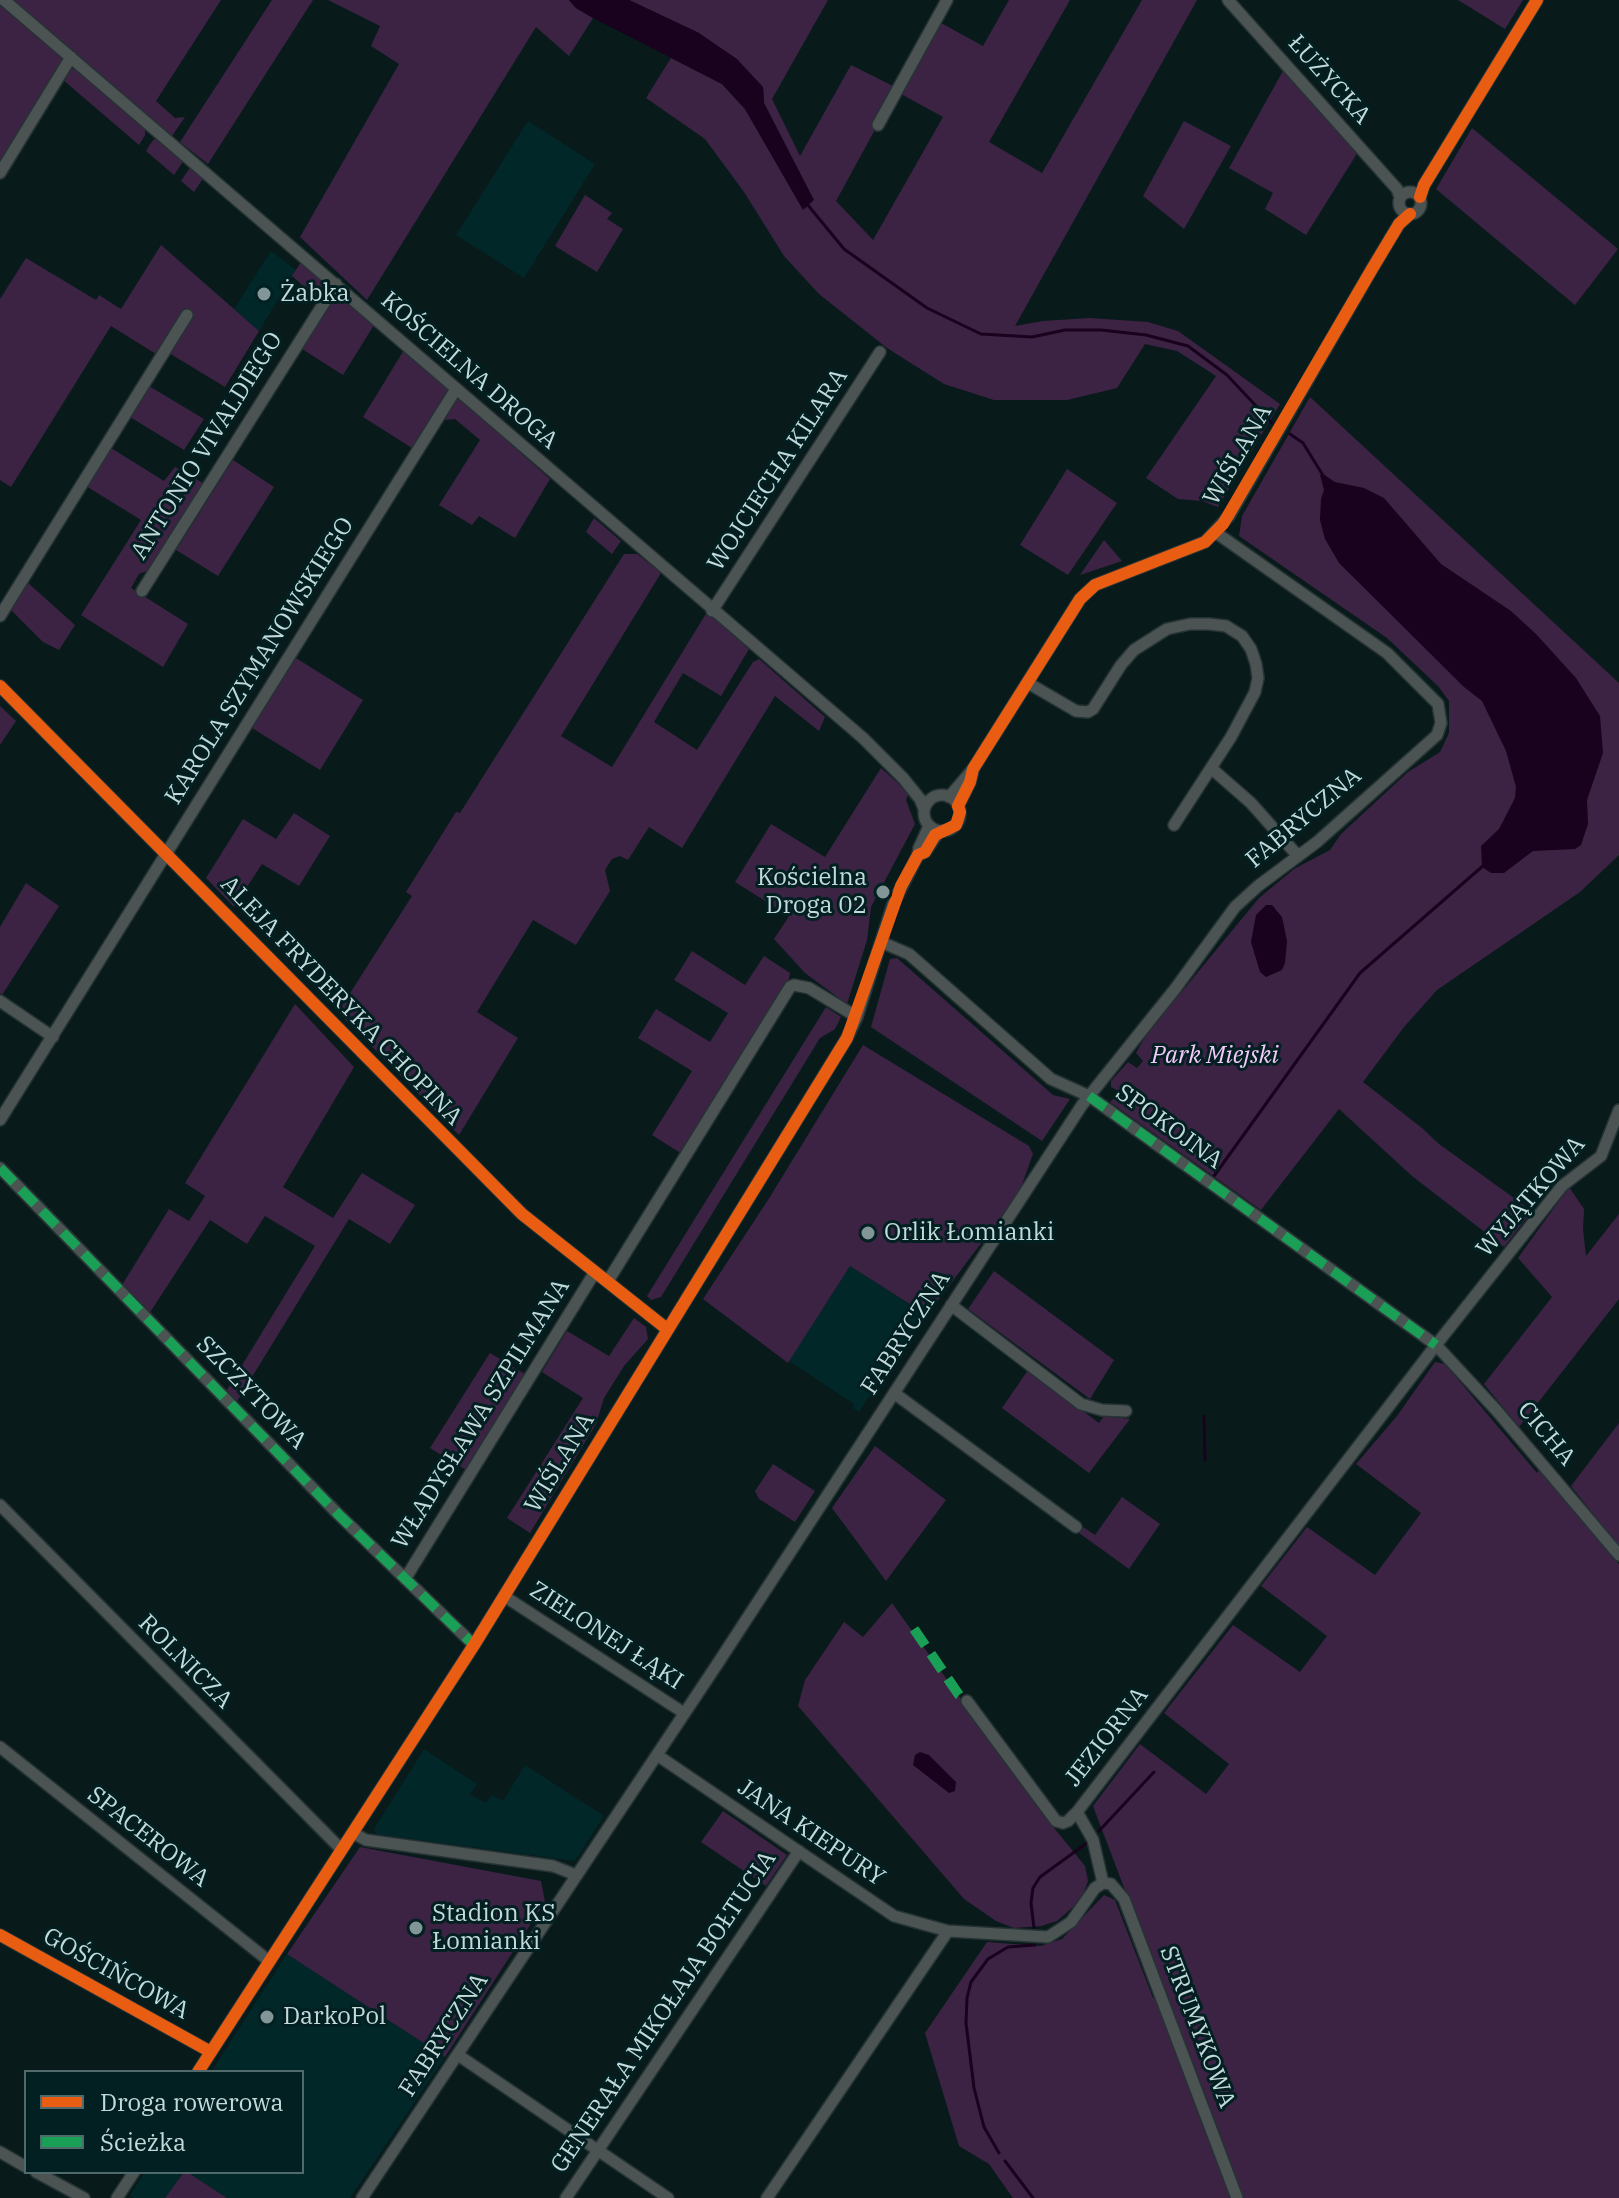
<!DOCTYPE html>
<html>
<head>
<meta charset="utf-8">
<style>
  body { margin:0 }
  #map { position:relative; width:1619px; height:2198px; overflow:hidden; background:#091a1b; font-family:"IBM Plex Serif",serif }
  canvas { display:block }
  .legend { position:absolute; left:24px; top:2070px; width:280px; height:104px; box-sizing:border-box; background:#022022; border:2px solid #506a6c; margin:0; padding:10px 14px; list-style:none; font-size:24px; color:#c4d9da }
  .legend li { display:flex; align-items:center; gap:16px; height:40px }
  .legend b { width:40px; border:2px solid #506a6c }
</style>
</head>
<body>
<div id="map">
<canvas width="1619" height="2198"></canvas>
<ul class="legend">
<li><b style="height:10px;background:#e95d12"></b>Droga rowerowa</li>
<li><b style="height:10px;background:#1a9f57"></b>Ścieżka</li>
</ul>
</div>
<script>
const g = document.querySelector('canvas').getContext('2d');
g.lineJoin = 'round';
function fill(path, color) {
  g.fillStyle = color;
  g.fill(path, 'evenodd');
}
function shape(rows) {
  const path = new Path2D();
  for (const r of rows) {
    if (r.length === 3) {
      path.moveTo(r[0] + r[2], r[1]);
      path.arc(r[0], r[1], r[2], 0, 2 * Math.PI);
      continue;
    }
    path.moveTo(r[0], r[1]);
    for (let i = 2; i < r.length; i += 2) path.lineTo(r[i], r[i + 1]);
  }
  return path;
}
function trace(path, color, width, dash) {
  g.strokeStyle = color;
  g.lineWidth = width;
  g.lineCap = dash ? 'butt' : 'round';
  g.setLineDash(dash || []);
  g.stroke(path);
}
function write(font, color, halo, rows, align = 'center') {
  g.font = font + ' "IBM Plex Serif",serif';
  g.lineWidth = 6;
  g.setLineDash([]);
  g.textBaseline = 'middle';
  g.strokeStyle = halo;
  g.fillStyle = color;
  for (const [text, x, y, turn = 0] of rows) {
    g.save();
    g.translate(x, y);
    g.rotate((+turn || 0) * Math.PI / 180);
    g.textAlign = isNaN(turn) ? turn : align;
    if (halo) g.strokeText(text, 0, 0);
    g.fillText(text, 0, 0);
    g.restore();
  }
}
const built = shape([
  [528,121,595,164,524,278,456,235],
  [271,251,296,270,259,331,234,309],
  [850,1266,923,1313,859,1412,853,1408,854,1404,789,1361],
  [424,1749,477,1784,470,1795,486,1803,492,1795,503,1801,525,1765,604,1816,575,1861,376,1834,374,1829],
  [287,1954,445,2057,350,2198,227,2198,187,2172,302,2172,302,2072,211,2072],
  [145,2172,184,2172,165,2198,133,2198,130,2195]
]);
const green = shape([
  [12,0,221,0,156,101,175,118,185,117,172,136],
  [272,0,313,0,208,164,180,142],
  [328,0,569,0,576,8,593,18,569,56,536,27,367,300,300,237,399,64,371,46,380,26],
  [629,0,828,0,772,99,800,156,851,65,895,87,877,126,836,201,873,240,943,117,901,94,941,23,983,46,1009,0,1070,0,989,142,1042,173,1142,0,1197,0,1015,326,1043,321,1090,318,1148,322,1178,331,1280,404,1218,507,1202,501,1178,499,1146,478,1216,376,1177,351,1145,344,1117,388,1067,400,994,400,944,384,887,348,819,294,784,256,744,192,705,139,646,98,671,58,722,84,745,109,803,209,813,200,764,103,763,87,699,33],
  [1458,0,1523,0,1505,29],
  [0,4,65,58,0,163],
  [77,68,145,128,145,135,139,145,62,79,70,69],
  [1284,69,1358,152,1306,235,1265,209,1273,193,1229,168],
  [1184,121,1231,146,1184,229,1143,196],
  [1472,128,1618,249,1575,305,1436,189],
  [158,138,184,160,174,175,146,151,153,140],
  [191,166,204,177,194,192,181,181],
  [585,195,612,213,607,219,623,229,597,272,555,246],
  [161,245,259,331,225,387,169,353,192,319,189,310,183,311,156,354,111,326,11,487,0,480,0,299,26,258,96,300,99,295,121,309],
  [301,262,327,286,318,299,292,276],
  [340,297,374,325,343,375,302,349,333,300],
  [404,350,448,389,412,448,363,417],
  [149,386,204,419,184,450,130,417],
  [458,397,550,479,515,538,479,516,472,525,439,505,480,440,455,419,445,420],
  [1310,397,1619,683,1619,855,1580,892,1437,990,1404,1027,1363,1082,1422,1128,1439,1144,1532,1211,1504,1247,1412,1176,1339,1109,1261,1210,1110,1102,1120,1092,1111,1087,1111,1081,1128,1062,1137,1068,1143,1061,1136,1053,1146,1035,1259,898,1294,869,1330,850,1341,834,1408,772,1440,752,1449,733,1449,701,1438,686,1387,638,1239,536,1242,516],
  [111,448,164,481,175,467,203,483,147,571,139,574,131,588,188,624,163,667,81,615,141,520,86,486],
  [233,460,274,487,218,576,176,550],
  [1067,469,1117,503,1068,575,1020,545],
  [594,518,621,541,612,554,586,532],
  [1104,540,1122,561,1080,575],
  [624,554,637,554,661,573,561,736,612,767,707,612,749,649,721,696,683,673,654,722,697,750,753,662,759,659,825,717,819,731,775,696,682,848,649,827,628,860,620,856,612,859,605,870,610,891,576,945,533,920,477,1012,518,1038,459,1135,338,1012,412,896,406,892,456,812,460,813],
  [27,582,75,625,59,650,43,642,10,609],
  [296,658,363,700,320,770,252,728],
  [0,706,16,721,0,745],
  [881,768,909,793,906,800,915,824,871,907,867,940,847,1004,805,973,774,939,789,916,735,882,771,824,825,857],
  [294,813,330,836,299,886,262,864,234,907,206,878,243,819,276,839],
  [26,883,59,906,2,995,0,993,0,927],
  [692,951,745,985,764,956,790,973,788,984,682,1154,652,1135,692,1071,638,1038,656,1009,710,1042,728,1013,674,980],
  [897,958,1053,1095,1070,1099,1042,1141,871,1027,890,959],
  [295,1004,354,1067,283,1187,333,1218,362,1173,415,1205,390,1244,349,1219,236,1403,225,1393,315,1246,265,1216,247,1244,210,1220,149,1314,122,1285,169,1209,189,1221,205,1196,185,1183],
  [826,1007,841,1017,835,1029,820,1038,661,1297,651,1300,647,1296],
  [863,1045,1029,1146,1033,1154,1019,1193,927,1315,850,1266,788,1363,703,1299,768,1200],
  [1569,1187,1584,1209,1583,1229,1586,1256,1619,1214,1619,1299,1519,1427,1484,1384,1552,1297,1518,1258],
  [994,1271,1114,1360,1090,1399,968,1309],
  [634,1318,646,1327,648,1339,624,1366,604,1398,596,1424,530,1533,507,1518,583,1398,542,1372,567,1331,609,1356],
  [490,1353,525,1374,466,1470,430,1448],
  [1435,1362,1445,1364,1537,1473,1540,1468,1563,1494,1619,1564,1619,2198,1242,2198,1093,1806,1140,1744,1206,1794,1229,1764,1164,1713,1233,1625,1300,1672,1327,1636,1261,1586,1307,1527,1375,1575,1421,1513,1356,1464,1397,1416],
  [1028,1370,1099,1423,1104,1416,1130,1419,1089,1473,1002,1408],
  [1619,1423,1619,1547,1571,1486],
  [875,1446,946,1500,886,1581,832,1508],
  [773,1464,815,1491,795,1522,759,1499,755,1491],
  [1122,1497,1160,1524,1129,1569,1079,1533,1083,1527,1095,1535],
  [892,1603,1050,1823,1085,1866,1088,1881,1081,1900,1057,1921,1041,1926,1014,1928,996,1921,964,1899,798,1706,805,1680,844,1622,863,1637],
  [723,1811,787,1855,766,1886,701,1842],
  [360,1847,541,1881,545,1902,445,2057,287,1954],
  [1104,1895,1115,1900,1153,1998,1157,1995,1235,2198,1013,2198,989,2164,959,2146,925,2033,987,1942,1040,1946,1062,1939],
  [184,2172,187,2172,227,2198,165,2198]
]);
const water = shape([
  [569,0,629,0,699,33,737,59,763,87,764,103,814,200,803,210,745,109,722,84,593,18,576,8],
  [1323,474,1335,482,1364,488,1384,498,1441,564,1511,611,1536,634,1576,678,1600,716,1603,753,1587,800,1588,824,1581,845,1575,849,1533,851,1504,873,1491,873,1482,867,1481,846,1499,829,1515,798,1516,787,1506,751,1482,701,1464,687,1339,563,1325,539,1320,520,1321,499,1324,490,1320,475],
  [1266,905,1272,905,1282,917,1287,941,1285,963,1282,970,1266,977,1260,972,1251,942,1256,915],
  [920,1752,929,1755,956,1782,955,1791,949,1793,913,1765,915,1755]
]);
const stream = shape([
  [807,204,844,249,927,308,981,334,1032,337,1065,330,1101,330,1146,335,1188,346,1227,375,1272,423],
  [1290,434,1303,443,1324,477],
  [1214,1176,1360,973,1484,865],
  [1204,1416,1205,1460],
  [1099,1831,1154,1772],
  [1034,1928,1031,1903,1033,1888,1040,1877,1087,1843],
  [999,2153,984,2127,974,2088,966,2023,967,1998,971,1982,988,1959,1008,1947,1035,1945],
  [1005,2161,1033,2198]
]);
const minor = shape([
  [4,0,863,738,903,778,920,799,924,809],
  [1228,0,1397,189,1400,197],
  [878,125,947,0],
  [0,173,71,57],
  [1410,203,11],
  [1420,197,1424,185,1537,0],
  [142,591,336,284],
  [712,611,880,352],
  [0,616,187,315],
  [1028,683,1076,711,1088,712,1093,709,1121,665,1134,650,1167,629,1190,624,1209,624,1226,626,1242,636,1251,649,1256,664,1258,678,1255,692,1231,737,1174,825],
  [0,686,522,1214,667,1329],
  [1211,768,1251,803,1298,856],
  [942,813,18],
  [949,797,973,769,1080,599,1095,585,1205,542,1229,516,1372,269,1399,224,1410,214],
  [958,806,970,782,973,770],
  [918,855,925,852,939,831],
  [881,942,909,954,1051,1079,1089,1096,1436,1345,1497,1411,1619,1555],
  [0,1001,53,1037],
  [0,1120,456,389],
  [0,1168,338,1514,474,1645],
  [608,1281,790,987,794,985,809,988,857,1017],
  [951,1305,1081,1404,1102,1410,1126,1411],
  [894,1393,1076,1527],
  [0,1505,340,1848],
  [405,1579,595,1272],
  [504,1596,684,1713],
  [967,1701,1056,1821,1063,1823,1068,1821,1077,1812],
  [0,1747,269,1961],
  [657,1755,894,1916,948,1931],
  [353,1833,366,1840,553,1866,576,1875],
  [1103,1883,1111,1884,1124,1899,1237,2198],
  [0,1935,211,2052],
  [458,2055,668,2198],
  [198,2072,474,1645,847,1038,857,1017,893,904,918,855,919,848,929,826],
  [0,2152,26,2167],
  [36,2172,84,2198],
  [117,2198,134,2172],
  [362,2198,718,1663,1082,1105,1175,989,1235,907,1258,886,1317,842,1437,735,1441,723,1438,704,1387,653,1215,532],
  [566,2198,799,1851],
  [767,2198,948,1931,1048,1937,1071,1922,1095,1888,1103,1883,1093,1840,1077,1812,1436,1345,1562,1186,1601,1156,1619,1110]
]);
const quiet = shape([
  [1089,1096,1436,1345],
  [0,1168,338,1514,474,1645],
  [914,1629,959,1695,967,1701]
]);
const cycleway = shape([
  [1420,197,1424,185,1537,0],
  [0,686,522,1214,667,1329],
  [0,1935,211,2052],
  [198,2072,474,1645,847,1038,901,886,918,855,925,852,935,835,956,825,960,812,958,806,970,782,973,769,1080,599,1095,585,1205,542,1223,524,1372,269,1399,224,1410,214]
]);
const markers = [
  [264,294,8,"#839697"],
  [883,892,8,"#839697"],
  [868,1233,8,"#839697"],
  [416,1928,8,"#839697"],
  [267,2017,8,"#839697"]
];
const streetNames = [
  ["ŁUŻYCKA",1329,80,48],
  ["KOŚCIELNA DROGA",469,371,41],
  ["ANTONIO VIVALDIEGO",207,446,-58],
  ["WIŚLANA",1238,455,-60],
  ["WOJCIECHA KILARA",778,470,-57],
  ["KAROLA SZYMANOWSKIEGO",260,661,-58],
  ["FABRYCZNA",1304,818,-40],
  ["ALEJA FRYDERYKA CHOPINA",341,1001,46],
  ["SPOKOJNA",1169,1127,36],
  ["WYJĄTKOWA",1531,1197,-49],
  ["FABRYCZNA",906,1333,-57],
  ["SZCZYTOWA",251,1393,46],
  ["WŁADYSŁAWA SZPILMANA",481,1414,-58],
  ["CICHA",1546,1434,50],
  ["WIŚLANA",560,1463,-59],
  ["ZIELONEJ ŁĄKI",606,1636,33],
  ["ROLNICZA",185,1662,45],
  ["JEZIORNA",1107,1737,-52],
  ["JANA KIEPURY",811,1833,34],
  ["SPACEROWA",148,1837,38],
  ["GOŚCIŃCOWA",116,1974,29],
  ["GENERAŁA MIKOŁAJA BOŁTUCIA",664,2012,-56],
  ["STRUMYKOWA",1197,2027,69],
  ["FABRYCZNA",444,2035,-57]
];
const poiNames = [
  ["Żabka",280,294],
  ["Kościelna",867,878,"right"],
  ["Droga 02",867,906,"right"],
  ["Orlik Łomianki",884,1233],
  ["Stadion KS",432,1914],
  ["Łomianki",432,1942],
  ["DarkoPol",283,2017]
];
const parkNames = [
  ["Park Miejski",1215,1056]
];
fill(built, '#012729');
fill(green, '#3c2344');
fill(water, '#18021e');
trace(stream, '#18021e', 3);
trace(minor, '#253334', 14);
trace(minor, '#4c5353', 11);
trace(quiet, '#1a9f57', 10, [20, 10]);
trace(cycleway, '#e95d12', 12);
for (const [x, y, r, color] of markers) {
  const dot = new Path2D();
  dot.arc(x, y, r, 0, 2 * Math.PI);
  g.fillStyle = color;
  g.fill(dot);
  trace(dot, '#022022', 3);
}
write('24px', '#c4d9da', '#022022', streetNames);
write('24px', '#c4d9da', '#022022', poiNames, 'left');
write('italic 24px', '#f4cafb', '#022022', parkNames);
</script>
</body>
</html>
